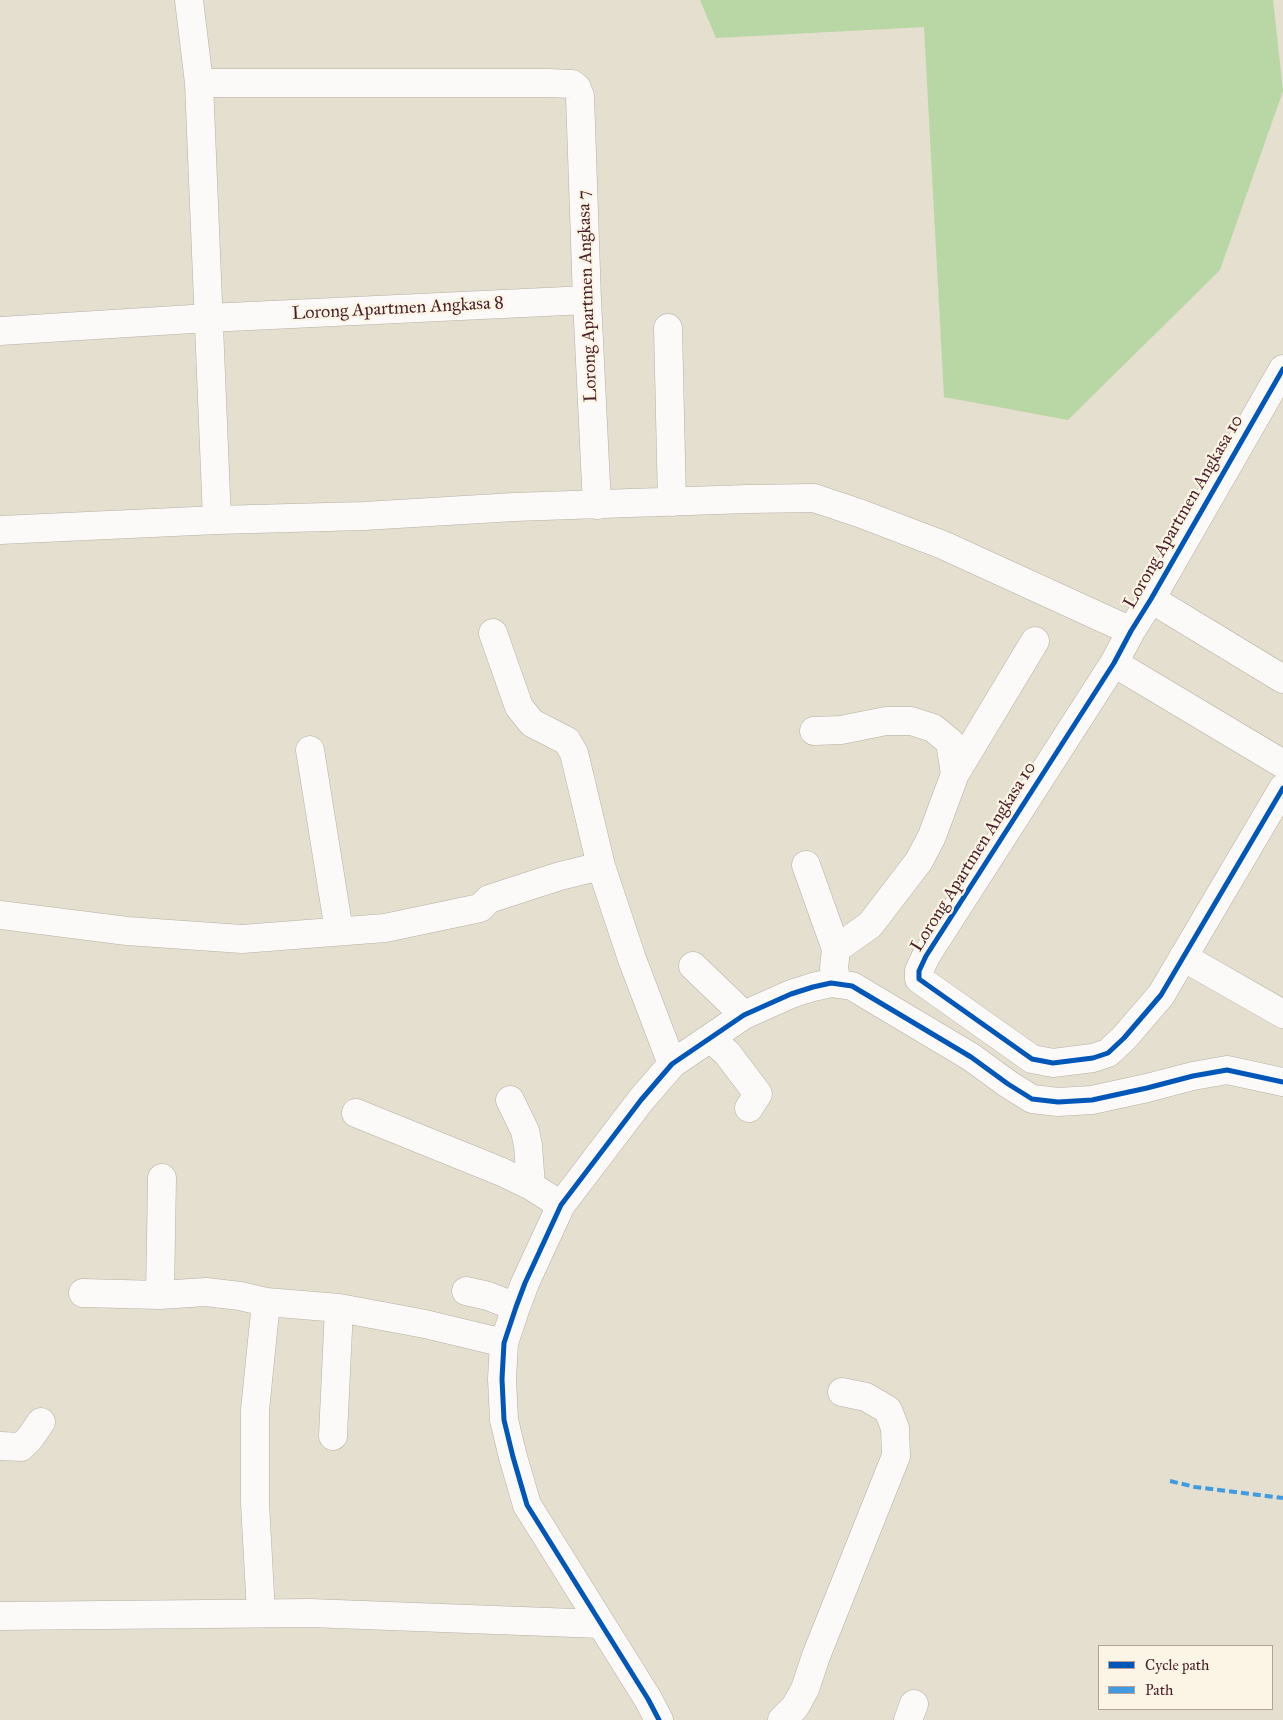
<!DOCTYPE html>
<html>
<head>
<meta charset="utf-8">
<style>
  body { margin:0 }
  #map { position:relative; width:1283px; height:1720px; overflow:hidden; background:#e4dfce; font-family:"IM FELL Great Primer",serif }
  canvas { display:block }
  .legend { position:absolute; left:1098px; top:1645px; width:175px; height:65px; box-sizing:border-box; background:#fcf5e5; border:1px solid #b59f9b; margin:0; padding:6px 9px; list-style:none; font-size:15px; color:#4a1f2b }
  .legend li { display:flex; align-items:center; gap:10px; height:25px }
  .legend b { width:25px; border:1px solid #b59f9b }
</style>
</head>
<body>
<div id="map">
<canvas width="1283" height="1720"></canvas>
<ul class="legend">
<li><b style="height:6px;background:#0057b8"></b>Cycle path</li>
<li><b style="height:6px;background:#409be1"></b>Path</li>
</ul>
</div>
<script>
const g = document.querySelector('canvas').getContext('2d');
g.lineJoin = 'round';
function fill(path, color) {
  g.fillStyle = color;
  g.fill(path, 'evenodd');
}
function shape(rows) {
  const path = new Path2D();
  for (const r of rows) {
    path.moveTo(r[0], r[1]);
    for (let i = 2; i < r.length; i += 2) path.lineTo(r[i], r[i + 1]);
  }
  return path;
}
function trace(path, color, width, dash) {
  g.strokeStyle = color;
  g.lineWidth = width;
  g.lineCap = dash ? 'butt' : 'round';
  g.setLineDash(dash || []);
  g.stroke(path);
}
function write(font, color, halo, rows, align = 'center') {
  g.font = font + ' "IM FELL Great Primer",serif';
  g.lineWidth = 4.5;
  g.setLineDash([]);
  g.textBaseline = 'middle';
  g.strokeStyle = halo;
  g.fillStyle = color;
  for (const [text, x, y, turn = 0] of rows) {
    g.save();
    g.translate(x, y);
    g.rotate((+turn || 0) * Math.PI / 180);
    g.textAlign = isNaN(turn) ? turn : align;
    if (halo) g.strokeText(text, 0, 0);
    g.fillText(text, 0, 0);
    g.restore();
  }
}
const green = shape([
  [700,0,1273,0,1283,91,1220,270,1068,420,944,397,924,27,716,38]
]);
const minor = shape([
  [189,0,199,83,217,520],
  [199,83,548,83,572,84,577,88,580,96,587,300,597,505],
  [668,328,672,502],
  [0,331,208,318,587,300],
  [1283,369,1151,599,1131,631,1114,663,926,956,919,971,919,979,1032,1059,1053,1063,1093,1058,1108,1053,1124,1038,1161,995,1283,788],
  [0,530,217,520,364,516,514,507,747,499,814,498,859,513,943,545,1131,631],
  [1151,599,1283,679],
  [493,633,519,707,532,723,567,741,574,753,601,866,632,959,672,1064],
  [1114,663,1283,764],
  [814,731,841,730,886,721,911,721,933,728,950,742,955,774],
  [310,750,339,931],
  [806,865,836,949],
  [0,915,127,931,242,939,385,928,480,908,489,899,560,876,601,866],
  [1183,957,1283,1014],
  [693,966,744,1015],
  [837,984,834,968,836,949,870,925,919,861,932,836,955,774,1035,641],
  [711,1039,727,1053,758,1094,749,1108],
  [510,1100,525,1131,528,1145,531,1186],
  [356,1113,502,1172,531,1186,561,1205],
  [466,1291,488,1296,516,1307],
  [83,1293,160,1295,206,1292,240,1296,266,1302,339,1308,425,1324,504,1343],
  [160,1295,162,1178],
  [333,1436,339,1308],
  [0,1446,21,1447,30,1438,41,1422],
  [261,1613,255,1503,255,1410,266,1302],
  [0,1616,310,1613,601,1624],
  [659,1720,648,1699,527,1505,513,1457,504,1420,502,1379,504,1343,516,1307,525,1283,561,1205,641,1100,672,1064,744,1015,791,994,813,987,831,983,852,986,971,1057,1008,1084,1032,1099,1058,1102,1092,1100,1147,1088,1193,1076,1227,1070,1283,1082],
  [782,1720,795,1707,805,1689,816,1656,896,1456,895,1428,888,1410,866,1397,842,1392],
  [908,1720,914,1704]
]);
const quiet = shape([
  [1170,1481,1195,1487,1283,1498]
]);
const cycleway = shape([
  [1283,369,1151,599,1131,631,1114,663,926,956,919,971,919,979,1032,1059,1053,1063,1093,1058,1108,1053,1124,1038,1161,995,1283,788],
  [659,1720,648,1699,527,1505,513,1457,504,1420,502,1379,504,1343,516,1307,525,1283,561,1205,641,1100,672,1064,744,1015,791,994,813,987,831,983,852,986,971,1057,1008,1084,1032,1099,1058,1102,1092,1100,1147,1088,1193,1076,1227,1070,1283,1082]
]);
const streetNames = [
  ["Lorong Apartmen Angkasa 7",588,296,-92],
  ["Lorong Apartmen Angkasa 8",398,309,-3],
  ["Lorong Apartmen Angkasa 10",1184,512,-60],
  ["Lorong Apartmen Angkasa 10",974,857,-58]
];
fill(green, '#b9d6a5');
trace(minor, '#b6afa5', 29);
trace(minor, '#fbfaf8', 28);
trace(quiet, '#409be1', 4, [8, 4]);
trace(cycleway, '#0057b8', 5);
write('18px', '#4a1f2b', '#fcf5e5', streetNames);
</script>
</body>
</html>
